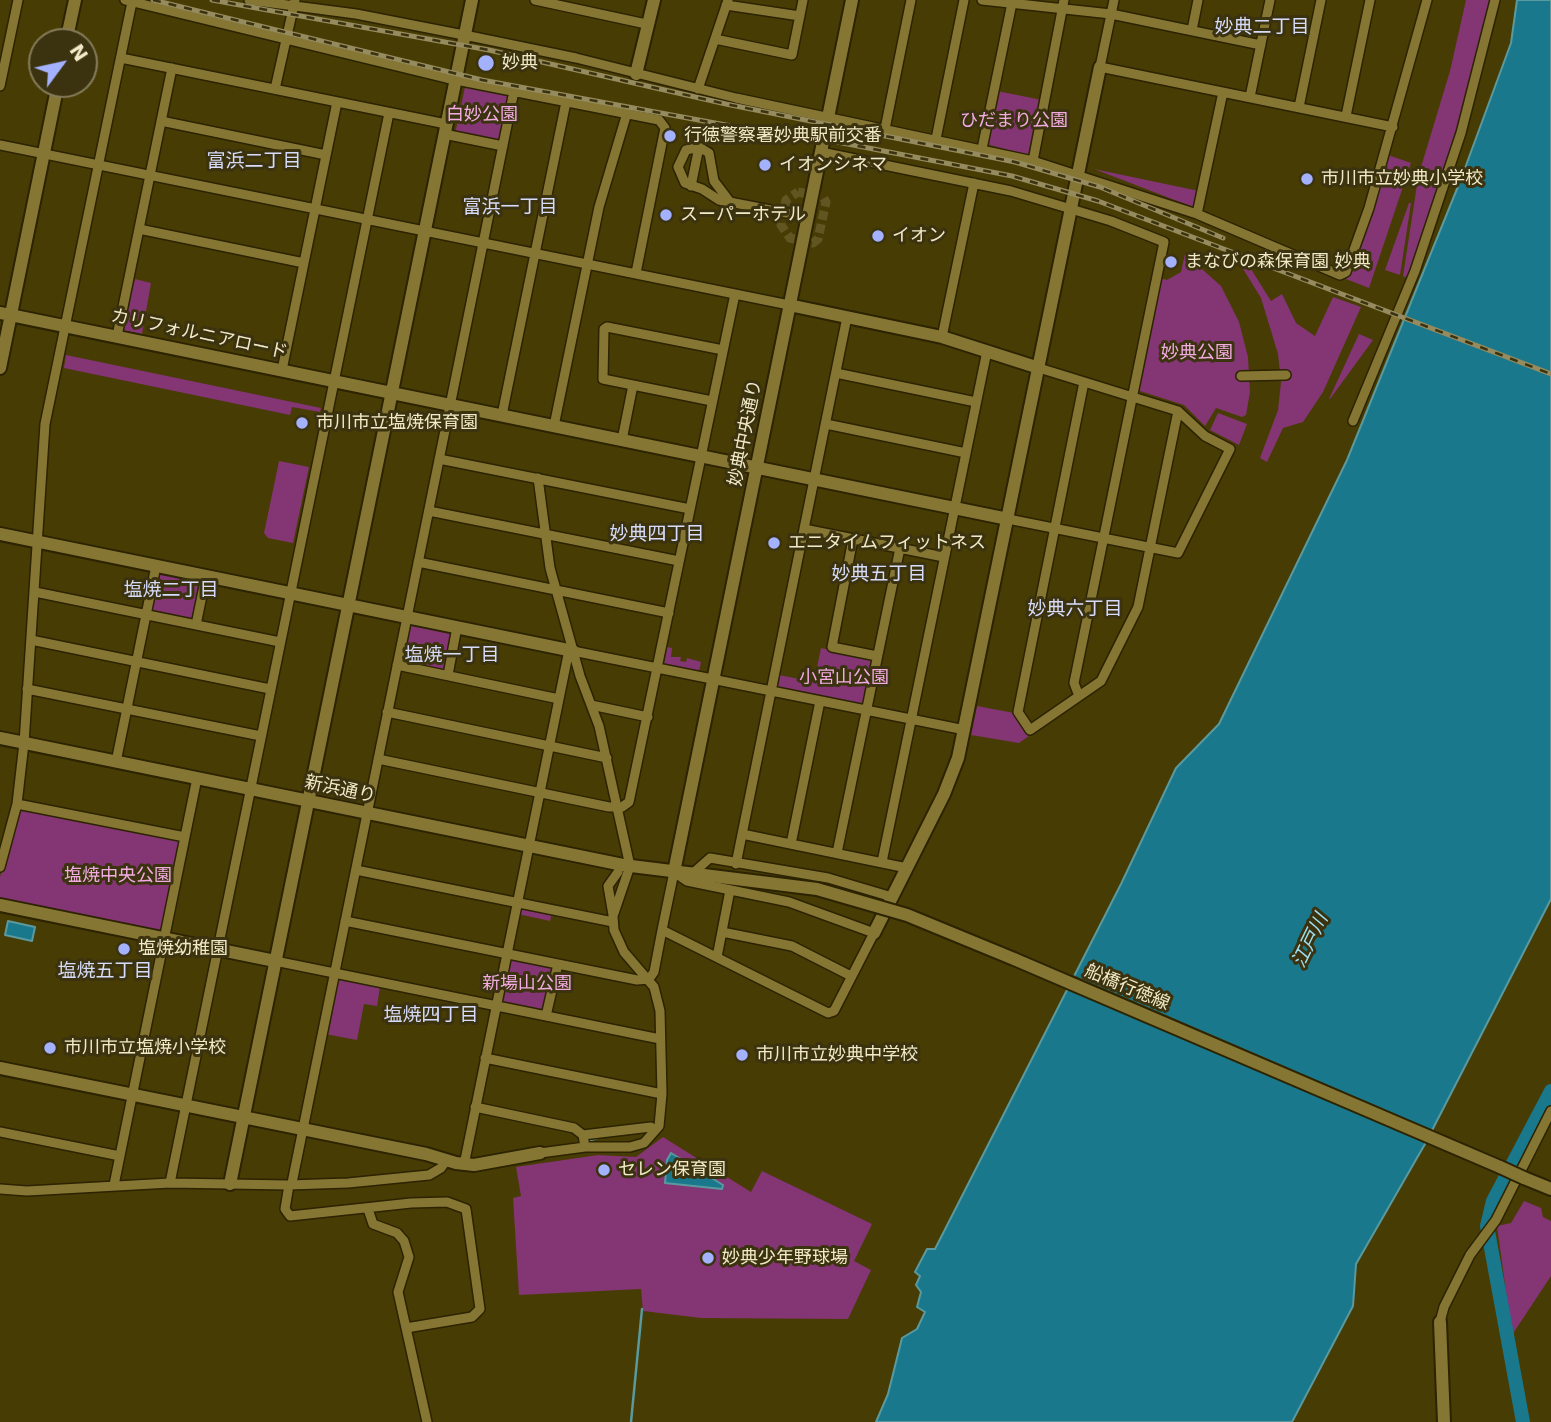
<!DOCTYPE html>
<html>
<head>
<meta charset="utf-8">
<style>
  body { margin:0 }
  #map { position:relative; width:1551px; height:1422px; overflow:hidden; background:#483c05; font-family:"DejaVu Sans",sans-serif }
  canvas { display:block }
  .north { position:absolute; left:28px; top:28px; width:70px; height:70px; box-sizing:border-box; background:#3b320f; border:2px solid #847b59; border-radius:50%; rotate:57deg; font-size:19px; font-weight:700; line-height:28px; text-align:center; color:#f1e9c8 }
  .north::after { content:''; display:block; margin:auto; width:24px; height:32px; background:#a4b1fc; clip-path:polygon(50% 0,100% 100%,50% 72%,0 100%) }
</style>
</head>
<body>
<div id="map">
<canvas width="1551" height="1422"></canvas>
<div class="north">N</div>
</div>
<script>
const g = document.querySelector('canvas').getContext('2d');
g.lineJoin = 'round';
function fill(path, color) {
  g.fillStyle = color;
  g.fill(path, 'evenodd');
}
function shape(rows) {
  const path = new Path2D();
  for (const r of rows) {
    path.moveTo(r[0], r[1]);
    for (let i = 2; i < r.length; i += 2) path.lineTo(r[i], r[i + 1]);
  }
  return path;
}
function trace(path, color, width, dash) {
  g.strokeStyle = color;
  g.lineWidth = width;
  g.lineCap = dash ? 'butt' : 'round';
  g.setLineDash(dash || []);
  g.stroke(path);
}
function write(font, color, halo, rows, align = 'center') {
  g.font = font + ' "DejaVu Sans","Noto Sans JP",sans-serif';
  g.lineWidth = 6;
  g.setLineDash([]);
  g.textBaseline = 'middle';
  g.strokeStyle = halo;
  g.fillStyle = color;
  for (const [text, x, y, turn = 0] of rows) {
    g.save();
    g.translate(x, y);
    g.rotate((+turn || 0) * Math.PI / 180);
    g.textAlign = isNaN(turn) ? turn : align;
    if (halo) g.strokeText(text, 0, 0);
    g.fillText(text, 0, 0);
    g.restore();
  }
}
const green = shape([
  [1466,0,1491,0,1445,174,1421,167,1450,71],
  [465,87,509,96,498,142,455,134],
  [997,91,1042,100,1028,155,990,145,987,142],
  [1388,155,1411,163,1369,288,1346,279],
  [1094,169,1199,191,1197,205,1193,207],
  [1419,172,1443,180,1408,279,1403,276],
  [1409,203,1411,203,1400,275,1385,270],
  [1185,254,1221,286,1239,322,1248,357,1250,392,1246,415,1242,417,1216,408,1205,426,1184,405,1137,390,1160,278,1167,280,1181,272],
  [1237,259,1253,265,1251,269,1271,301,1282,294,1296,323,1315,336,1333,297,1361,307,1323,392,1303,422,1283,428,1267,462,1260,458,1278,410,1281,382,1278,354,1261,298],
  [135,279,151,283,142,334,122,330],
  [1359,334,1373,340,1330,399,1329,399],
  [66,355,321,408,320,412,292,407,290,415,64,368],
  [1218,413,1247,424,1239,445,1210,430],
  [279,461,309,467,293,543,268,538,264,533],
  [161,572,201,580,192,620,150,609],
  [412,621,453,629,447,670,404,664,402,660,409,624],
  [667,647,672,648,671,657,681,657,680,661,686,662,687,658,701,662,699,672,664,664],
  [821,648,871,658,873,661,864,704,779,689,777,686,779,675,814,682],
  [977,706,1014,713,1029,736,1019,743,971,735],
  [23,808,179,839,163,929,158,933,0,899,0,877,20,810],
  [519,907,552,912,550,921,518,914],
  [511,958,552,966,554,969,546,1009,543,1011,503,1003,500,999],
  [338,979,380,987,377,1006,364,1004,357,1040,325,1034,335,981],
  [663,1137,751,1192,762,1171,872,1224,854,1261,871,1270,848,1319,701,1318,643,1311,641,1289,519,1295,513,1198,521,1196,516,1167,598,1155,636,1157],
  [1524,1201,1541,1208,1543,1217,1551,1221,1551,1276,1512,1335,1497,1226,1511,1223]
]);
const water = shape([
  [1517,0,1551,0,1551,899,1425,1144,1356,1264,1353,1306,1292,1422,876,1422,888,1394,902,1338,917,1329,925,1312,917,1307,921,1292,916,1285,920,1276,915,1272,927,1249,935,1249,1121,884,1176,768,1219,724,1347,460,1461,179,1511,43,1517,0],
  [8,921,35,927,32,941,5,935,8,921],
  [671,1153,723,1185,722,1189,665,1183,667,1160,671,1153]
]);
const pier = shape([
  [1071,974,1435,1131,1430,1141,1065,986]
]);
const stream = shape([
  [587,1141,604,1136],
  [631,1422,642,1309]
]);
const river = shape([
  [1523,1422,1487,1226,1493,1201,1551,1091]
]);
const streetTunnel = shape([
  [798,192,823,197,826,202,818,239,813,243,790,238,781,225,786,200,798,192]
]);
const street = shape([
  [125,0,446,78,659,120,665,128,636,273],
  [249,0,356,14,474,37,576,58,736,98,1033,161,1197,214,1340,275,1346,272,1369,208,1427,0],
  [535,0,646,24],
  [982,0,1111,14,1261,45],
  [1114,0,1100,67,1393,127],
  [726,5,800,16],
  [1192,30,1198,0],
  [715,39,792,55,803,0],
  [121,58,446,124],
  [0,86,18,0],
  [275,89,295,0],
  [698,89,728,0],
  [1250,97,1270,0],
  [1299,107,1321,0],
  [1346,116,1370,0],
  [161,121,326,155],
  [885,129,911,0],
  [444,134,503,146],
  [936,139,964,0],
  [0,145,789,305],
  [982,149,1012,3],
  [821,152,1011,191,1111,221,1164,242,1074,683,1079,696],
  [1033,161,1064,0],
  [691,186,699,147],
  [730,202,714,181,709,153,699,147,686,150,678,167,685,183,702,189,719,200,807,217],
  [1197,214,1223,92],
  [139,229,304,263],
  [117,336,172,68],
  [942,337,974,183],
  [282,370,337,102],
  [836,373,976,402],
  [1241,376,1286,375],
  [1084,382,1018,712,1030,730,1101,681,1138,607,1178,411],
  [712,401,603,379,604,329,607,327,723,350],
  [502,415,566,102],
  [1353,421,1415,271,1461,133,1495,0],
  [826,424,966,453],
  [554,426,599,207,627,113],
  [622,440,633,385],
  [439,459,690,509],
  [538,478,550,568,580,676,599,726,630,866,613,916,614,930,624,952,654,987,660,1011,662,1094,659,1126,644,1143,630,1147,585,1147,540,1153],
  [429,511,679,561],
  [1008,519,1178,553,1230,449,1205,436,1178,411,1039,368],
  [804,529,944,557],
  [853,539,832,647,877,656],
  [418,562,669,613],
  [35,592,280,642],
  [196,625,206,576],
  [31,640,270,689],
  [573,651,965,730],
  [397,665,559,699],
  [448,675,457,627],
  [27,689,261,736],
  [591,705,648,717],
  [387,712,607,758],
  [378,759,609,807,622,807,629,802,735,294],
  [116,762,156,566],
  [17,804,185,837],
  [742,834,907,868],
  [791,844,820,701],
  [837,853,900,548],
  [882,862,987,351],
  [736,864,847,317],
  [0,867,17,804,24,743,45,424,132,2],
  [356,870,613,922],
  [692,874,710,858,828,878,892,897],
  [613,915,608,886,618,872],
  [345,921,637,980,649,979],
  [722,932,792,946,851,976],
  [717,957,730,890],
  [275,961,660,1039],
  [649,979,654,972,662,930,674,872,687,881,789,902,874,933,834,1011,828,1013,662,930],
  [546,1016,558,964],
  [485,1058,662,1094],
  [475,1107,574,1128,583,1135,585,1147],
  [0,1132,120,1156],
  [583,1135,651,1127],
  [464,1165,569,650],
  [170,1183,389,113],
  [292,1183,514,91],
  [114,1185,197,778],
  [289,1185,285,1209,290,1216,411,1203,447,1202,466,1209,480,1309,472,1317,406,1328],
  [0,1189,27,1191,170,1183,289,1185,348,1183,429,1175,441,1168,446,1161],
  [368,1209,373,1224,397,1233,404,1241,409,1257,398,1292,427,1422],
  [1440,1322,1444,1307,1470,1255,1496,1220,1551,1111]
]);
const secondary = shape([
  [66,42,75,0],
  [636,74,654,0],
  [789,305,942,337,1039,368],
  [0,313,1008,519],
  [0,368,58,84],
  [0,534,573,651],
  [0,738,623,865,817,889],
  [674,872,852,0],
  [0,905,275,961],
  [874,933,944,794,958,758,1100,67],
  [1014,959,1500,1167],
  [0,1068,426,1154,456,1163,474,1165,540,1153],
  [1524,1178,1551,1189],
  [230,1184,472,0],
  [1440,1322,1444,1422]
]);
const rail = shape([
  [153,0,482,80,742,128,817,138,1012,176,1098,201,1551,374],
  [212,0,489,50,726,104,1015,162,1100,187,1223,238]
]);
const secondaryBridge = shape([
  [817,889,907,915,1014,959],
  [1500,1167,1524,1178]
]);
const markers = [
  [486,63,9,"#a4b1fc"],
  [670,136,7,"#a4b1fc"],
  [765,165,7,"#a4b1fc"],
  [1307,179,7,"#a4b1fc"],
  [666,215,7,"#a4b1fc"],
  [878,236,7,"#a4b1fc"],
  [1171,262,7,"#a4b1fc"],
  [302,423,7,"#a4b1fc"],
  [774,543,7,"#a4b1fc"],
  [124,949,7,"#a4b1fc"],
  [50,1048,7,"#a4b1fc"],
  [742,1055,7,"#a4b1fc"],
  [604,1170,7,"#a4b1fc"],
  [708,1258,7,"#a4b1fc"]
];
const poiNames = [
  ["妙典",502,63],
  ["行徳警察署妙典駅前交番",684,136],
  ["イオンシネマ",779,165],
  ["市川市立妙典小学校",1321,179],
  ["スーパーホテル",680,215],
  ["イオン",892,236],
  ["まなびの森保育園 妙典",1185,262],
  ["市川市立塩焼保育園",316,423],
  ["エニタイムフィットネス",788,543],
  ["塩焼幼稚園",138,949],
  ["市川市立塩焼小学校",64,1048],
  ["市川市立妙典中学校",756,1055],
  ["セレン保育園",618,1170],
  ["妙典少年野球場",722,1258]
];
const parkNames = [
  ["白妙公園",482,115],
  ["ひだまり公園",1014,121],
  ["妙典公園",1197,353],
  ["小宮山公園",844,678],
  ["塩焼中央公園",118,876],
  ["新場山公園",527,984]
];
const streetNames = [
  ["カリフォルニアロード",199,335,12],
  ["妙典中央通り",746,433,-79],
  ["新浜通り",340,790,12],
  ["船橋行徳線",1127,988,23]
];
const neighbourhoodNames = [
  ["妙典二丁目",1262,28],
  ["富浜二丁目",254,162],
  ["富浜一丁目",510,208],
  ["妙典四丁目",657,535],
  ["妙典五丁目",879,575],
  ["塩焼二丁目",171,591],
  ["妙典六丁目",1075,610],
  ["塩焼一丁目",452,656],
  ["塩焼五丁目",105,972],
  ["塩焼四丁目",431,1016]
];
const waterNames = [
  ["江戸川",1311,941,-64]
];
fill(green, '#833574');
fill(water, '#1a788c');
trace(water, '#5a9a9e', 2);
fill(pier, '#483c05');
trace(stream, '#5a9a9e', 2.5);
trace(river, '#1a788c', 14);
trace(streetTunnel, '#615622', 9, [9, 4.5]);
trace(street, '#2c2300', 12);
trace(secondary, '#2c2300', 16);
trace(street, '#867634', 9);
trace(secondary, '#867634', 12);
trace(rail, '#958b5e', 5);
trace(rail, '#3b320f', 2.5, [8]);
trace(secondaryBridge, '#2c2300', 16, []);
trace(secondaryBridge, '#867634', 12);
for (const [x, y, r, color] of markers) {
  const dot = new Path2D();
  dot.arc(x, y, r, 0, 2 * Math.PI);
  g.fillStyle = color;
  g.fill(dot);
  trace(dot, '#3b320f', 2.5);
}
write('18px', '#f1e9c8', '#3b320f', poiNames, 'left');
write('18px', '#f2ace1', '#3b320f', parkNames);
write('18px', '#f1e9c8', '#3b320f', streetNames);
write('19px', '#d6dcf9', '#3b320f', neighbourhoodNames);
write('italic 19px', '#9ee0f1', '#3b320f', waterNames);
</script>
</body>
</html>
